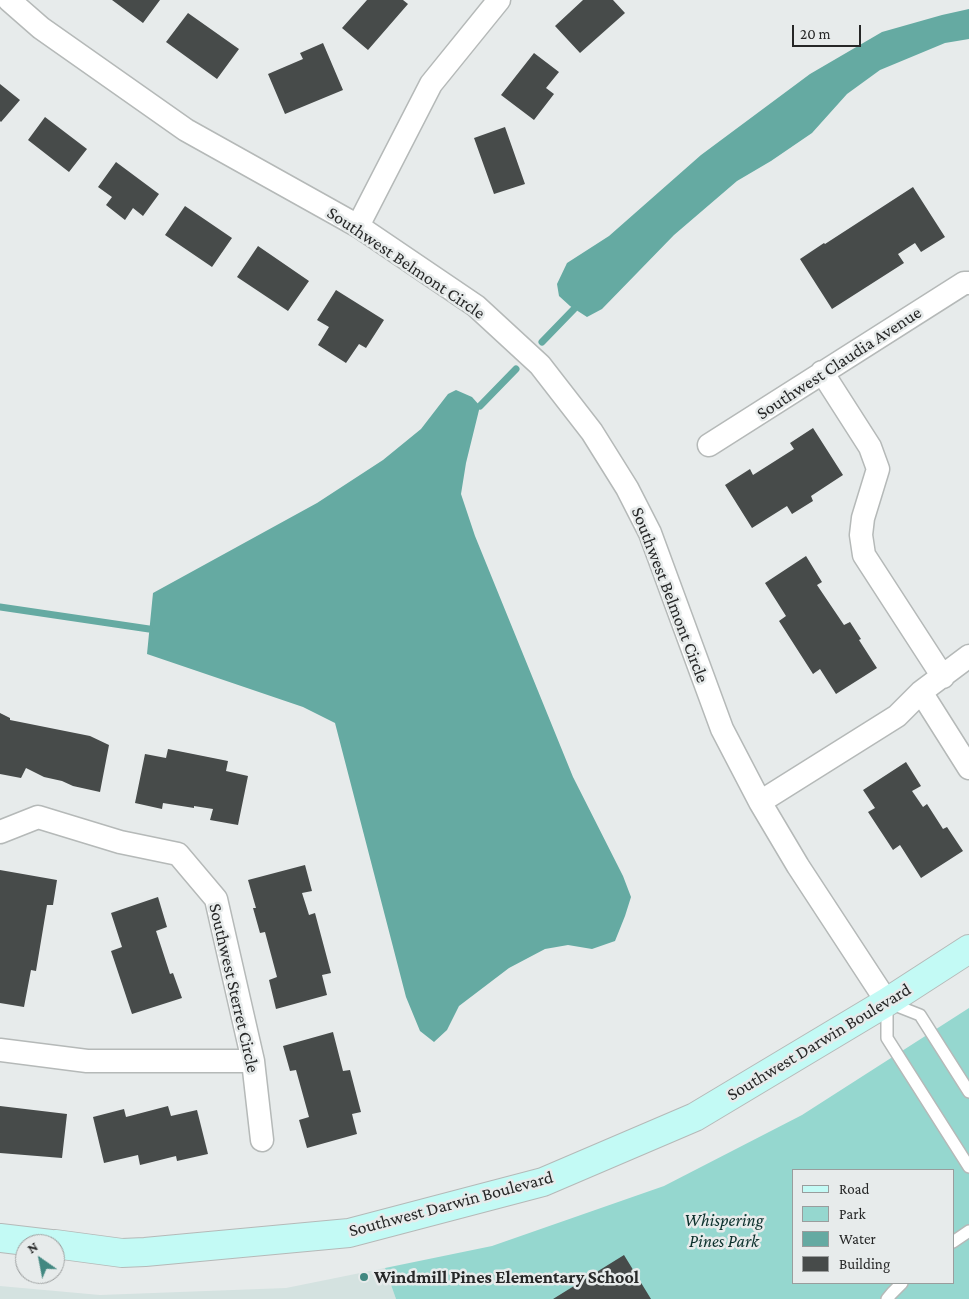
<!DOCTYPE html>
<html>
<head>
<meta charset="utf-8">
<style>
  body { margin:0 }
  #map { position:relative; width:969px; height:1299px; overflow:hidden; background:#e7ebeb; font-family:"Crimson Pro",serif }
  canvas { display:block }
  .legend { position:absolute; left:792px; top:1169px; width:162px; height:115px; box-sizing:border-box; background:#e7ebeb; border:1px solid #9a9d9d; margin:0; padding:6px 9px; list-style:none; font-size:15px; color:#262727 }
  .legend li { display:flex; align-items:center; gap:10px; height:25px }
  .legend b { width:25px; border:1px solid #9a9d9d }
  .north { position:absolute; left:15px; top:1234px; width:50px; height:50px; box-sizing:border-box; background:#e7ebeb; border:1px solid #9a9d9d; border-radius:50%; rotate:327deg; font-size:14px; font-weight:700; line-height:20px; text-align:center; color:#262727 }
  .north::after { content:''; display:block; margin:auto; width:18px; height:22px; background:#428881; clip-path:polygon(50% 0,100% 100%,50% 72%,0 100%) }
  .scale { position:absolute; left:792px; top:25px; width:69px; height:22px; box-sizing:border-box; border:2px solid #262727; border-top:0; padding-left:6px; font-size:15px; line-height:18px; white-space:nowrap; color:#262727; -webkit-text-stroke:4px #e7ebeb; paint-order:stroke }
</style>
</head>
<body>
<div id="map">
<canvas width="969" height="1299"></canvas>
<ul class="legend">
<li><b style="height:6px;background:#c3faf5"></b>Road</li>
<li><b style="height:14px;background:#95d7cf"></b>Park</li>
<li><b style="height:14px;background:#65aaa2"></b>Water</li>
<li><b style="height:14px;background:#474b4a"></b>Building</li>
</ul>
<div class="north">N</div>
<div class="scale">20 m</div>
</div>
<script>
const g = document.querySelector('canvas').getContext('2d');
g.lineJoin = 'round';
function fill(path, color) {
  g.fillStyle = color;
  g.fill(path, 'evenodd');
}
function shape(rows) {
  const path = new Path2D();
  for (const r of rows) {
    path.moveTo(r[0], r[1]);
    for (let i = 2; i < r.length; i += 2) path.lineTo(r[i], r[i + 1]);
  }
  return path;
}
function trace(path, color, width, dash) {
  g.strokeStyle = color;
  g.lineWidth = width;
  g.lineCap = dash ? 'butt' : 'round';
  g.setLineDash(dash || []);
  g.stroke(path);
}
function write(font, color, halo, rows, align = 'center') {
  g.font = font + ' "Crimson Pro",serif';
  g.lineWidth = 5;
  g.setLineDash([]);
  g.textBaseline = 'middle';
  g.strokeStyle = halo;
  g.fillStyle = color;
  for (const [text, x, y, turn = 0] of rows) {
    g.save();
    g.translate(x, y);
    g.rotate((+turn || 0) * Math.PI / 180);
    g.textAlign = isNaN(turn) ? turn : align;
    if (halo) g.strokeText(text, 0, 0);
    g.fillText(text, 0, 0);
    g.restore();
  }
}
const built = shape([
  [385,1268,396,1299,0,1299,0,1286,100,1295,286,1288]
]);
const green = shape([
  [969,1008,969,1299,396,1299,385,1268,492,1246,664,1186,802,1115],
  [793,1170,953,1170,953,1283,793,1283]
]);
const water = shape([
  [969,9,969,39,945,43,880,70,847,94,812,133,771,161,737,181,674,235,602,309,587,317,570,306,559,296,557,284,567,263,609,236,701,155,810,74,882,32,942,15],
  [456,390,472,397,480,406,466,463,461,494,475,536,573,777,623,876,631,897,625,916,615,941,592,949,568,945,545,949,509,968,459,1006,447,1030,434,1042,420,1031,406,997,335,723,303,707,147,654,153,593,317,503,383,460,421,429,448,394]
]);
const stream = shape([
  [542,342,574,309],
  [480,406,516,369],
  [0,607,149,629]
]);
const building = shape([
  [112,0,160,0,143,23],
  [367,0,403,0,408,4,368,50,342,28],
  [583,0,613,0,625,13,580,53,555,26],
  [188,13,239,49,217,79,166,42],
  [323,43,343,90,285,114,268,74,303,59,300,53],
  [534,53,559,72,546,88,554,94,534,120,501,95],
  [0,84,20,100,1,122,0,121],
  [45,117,87,149,69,172,28,140],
  [505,127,525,184,494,194,474,138],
  [116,162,159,194,143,216,133,208,125,220,106,205,112,197,98,187],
  [913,187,945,237,921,252,915,243,898,254,904,263,832,309,800,259,824,243,825,244],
  [185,206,232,238,212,267,165,235],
  [258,246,309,281,288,311,237,277],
  [336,290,384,320,366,348,359,344,346,363,318,345,329,327,317,320],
  [813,428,843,475,811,496,813,501,792,514,787,506,752,528,725,485,750,469,753,475,794,449,790,443],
  [806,556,822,582,817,585,844,625,850,622,861,639,859,640,877,668,836,694,820,669,813,674,779,621,786,616,765,583],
  [0,713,10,718,10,720,90,736,109,745,100,792,73,786,62,781,44,777,26,768,21,778,0,774],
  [168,749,228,761,226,771,248,776,238,825,210,820,213,809,194,806,194,808,163,803,162,809,135,803,145,754,166,758],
  [906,762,921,786,912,791,923,807,927,804,943,829,947,827,963,851,921,878,900,845,893,850,868,812,875,808,863,790],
  [305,865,312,891,302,893,309,915,315,913,331,973,322,975,327,995,276,1009,269,980,277,977,265,932,260,933,253,908,256,908,248,880],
  [0,870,57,880,53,905,47,905,36,971,31,970,24,1007,0,1003],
  [158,897,167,927,156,931,170,974,173,973,182,998,132,1014,111,951,122,947,111,913],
  [333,1032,343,1071,350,1070,361,1112,352,1114,357,1134,307,1148,299,1120,309,1117,296,1070,290,1071,283,1046],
  [0,1106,67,1114,62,1158,0,1153],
  [168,1106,171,1116,197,1110,208,1154,177,1161,176,1156,140,1165,138,1155,104,1163,93,1117,124,1109,126,1117],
  [624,1255,651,1299,553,1299]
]);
const lane = shape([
  [969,1092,920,1015,887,1002,887,1038,969,1167],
  [953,1242,969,1231],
  [887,1299,892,1293,902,1283]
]);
const street = shape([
  [9,0,41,28,186,130,358,226,476,306,540,365,592,432,627,488,650,533,722,729,760,802,798,866,887,1002],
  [358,226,431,84,499,0],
  [822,372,870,447,878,469,863,518,861,535,864,555,943,677],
  [709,445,964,283,969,283],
  [921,692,969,768],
  [760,802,897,716,921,692,969,656],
  [0,832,38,817,120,842,178,854,216,899,253,1061,262,1140],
  [0,1050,87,1061,253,1061]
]);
const secondary = shape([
  [0,1238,51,1244],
  [55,1244,122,1253,145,1252,349,1233,543,1182,695,1117,887,1002,969,949]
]);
const markers = [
  [364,1277,5,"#428881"]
];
const streetNames = [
  ["Southwest Belmont Circle",406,263,34],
  ["Southwest Claudia Avenue",839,363,-33],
  ["Southwest Belmont Circle",670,595,69],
  ["Southwest Sterret Circle",234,988,77],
  ["Southwest Darwin Boulevard",819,1042,-31],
  ["Southwest Darwin Boulevard",451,1204,-15]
];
const parkNames = [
  ["Whispering",724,1220],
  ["Pines Park",724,1241]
];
const poiNames = [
  ["Windmill Pines Elementary School",374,1277]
];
fill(built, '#d4e2e0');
fill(green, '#95d7cf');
fill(water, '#65aaa2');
trace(stream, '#65aaa2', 7);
fill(building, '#474b4a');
trace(lane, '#b5b9b8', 14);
trace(street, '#b5b9b8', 25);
trace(secondary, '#b5b9b8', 30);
trace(lane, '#fff', 11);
trace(street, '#fff', 22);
trace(secondary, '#c3faf5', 28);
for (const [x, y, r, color] of markers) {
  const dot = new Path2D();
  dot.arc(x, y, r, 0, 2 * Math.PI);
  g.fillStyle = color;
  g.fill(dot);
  trace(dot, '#e7ebeb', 2);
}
write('18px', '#262727', '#e7ebeb', streetNames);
write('italic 18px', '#0c302c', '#e7ebeb', parkNames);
write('bold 18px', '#262727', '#e7ebeb', poiNames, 'left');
</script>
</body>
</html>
